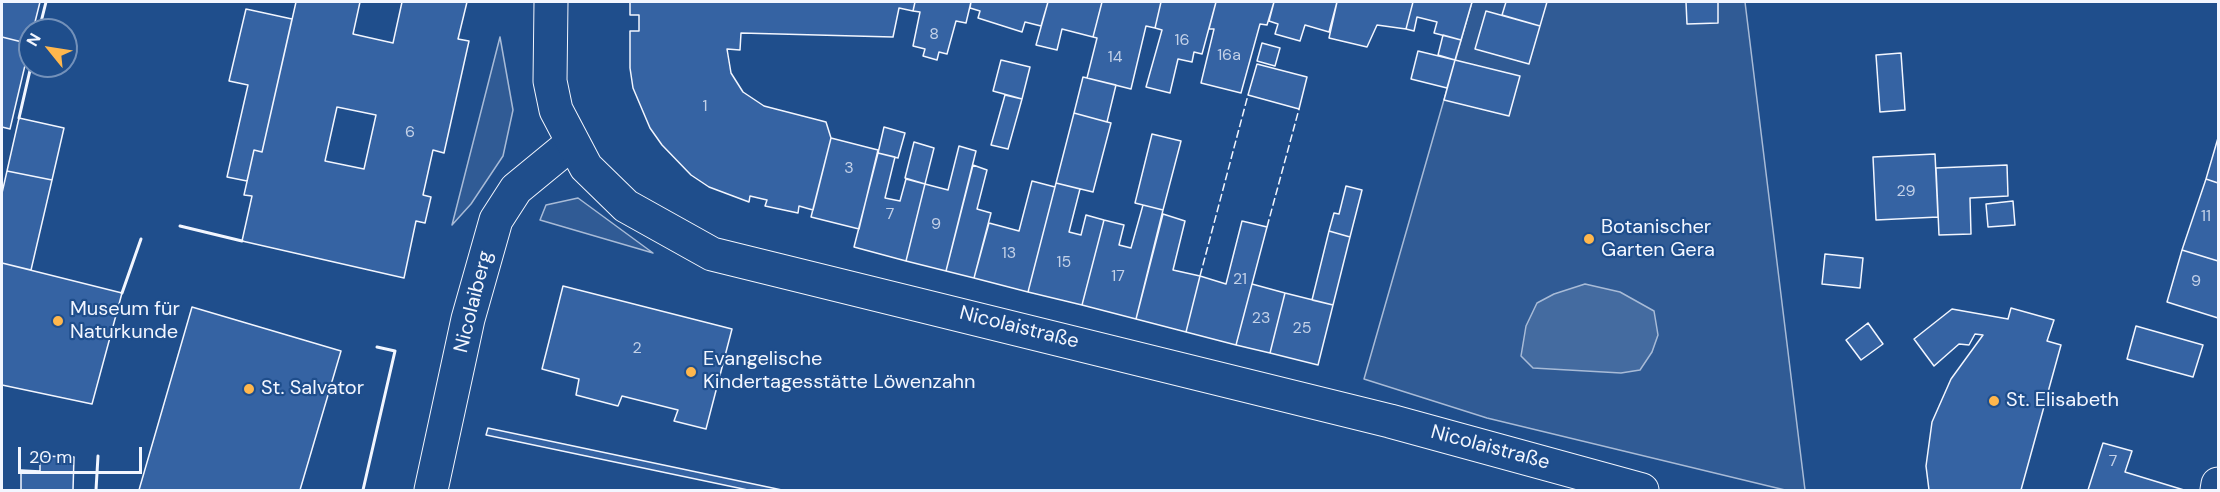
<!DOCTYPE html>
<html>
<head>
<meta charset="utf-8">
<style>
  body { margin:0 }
  #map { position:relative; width:2220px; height:492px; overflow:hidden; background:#1f4e8c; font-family:"DM Sans",sans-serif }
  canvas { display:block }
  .frame { position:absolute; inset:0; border:3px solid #f2f6ff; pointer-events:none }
  .north { position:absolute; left:18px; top:18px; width:60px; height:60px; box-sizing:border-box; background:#1f4e8c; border:2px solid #7391ba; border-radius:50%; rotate:300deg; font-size:16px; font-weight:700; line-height:24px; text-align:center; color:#f2f6ff }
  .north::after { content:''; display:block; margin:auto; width:21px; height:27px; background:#ffb74d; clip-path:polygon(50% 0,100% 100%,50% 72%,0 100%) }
  .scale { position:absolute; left:18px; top:447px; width:124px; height:27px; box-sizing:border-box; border:3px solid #f2f6ff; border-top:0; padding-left:8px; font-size:18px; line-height:21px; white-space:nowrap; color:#f2f6ff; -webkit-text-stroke:4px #1f4e8c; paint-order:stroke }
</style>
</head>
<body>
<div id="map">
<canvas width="2220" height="492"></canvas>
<div class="frame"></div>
<div class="north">N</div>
<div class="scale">20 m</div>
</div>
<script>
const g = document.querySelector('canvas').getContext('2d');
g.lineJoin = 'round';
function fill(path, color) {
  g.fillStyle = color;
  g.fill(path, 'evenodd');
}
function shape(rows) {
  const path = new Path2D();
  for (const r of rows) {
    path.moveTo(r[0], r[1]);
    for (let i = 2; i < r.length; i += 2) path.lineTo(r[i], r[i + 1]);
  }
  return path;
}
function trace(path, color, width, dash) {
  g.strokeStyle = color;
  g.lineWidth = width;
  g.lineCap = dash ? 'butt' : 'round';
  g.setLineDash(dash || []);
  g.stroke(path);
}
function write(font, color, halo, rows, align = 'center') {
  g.font = font + ' "DM Sans",sans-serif';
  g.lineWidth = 4.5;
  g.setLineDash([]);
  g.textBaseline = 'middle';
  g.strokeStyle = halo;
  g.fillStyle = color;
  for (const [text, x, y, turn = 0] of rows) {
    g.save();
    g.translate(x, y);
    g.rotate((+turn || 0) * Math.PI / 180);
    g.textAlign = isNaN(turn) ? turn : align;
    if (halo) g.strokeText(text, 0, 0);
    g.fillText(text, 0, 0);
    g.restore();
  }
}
const green = shape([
  [1472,2,1745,2,1805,490,1785,490,1487,418,1364,379,1472,2],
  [500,37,513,110,503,156,471,204,452,225,500,37],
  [578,198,653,253,540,220,546,205,578,198]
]);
const water = shape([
  [1585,284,1620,292,1654,311,1658,335,1652,352,1640,370,1621,373,1533,368,1521,356,1526,326,1537,303,1554,294,1585,284]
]);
const building = shape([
  [2,2,40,2,33,30,30,30,30,44,2,37,2,2],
  [296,2,360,2,353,34,393,43,402,2,467,2,458,39,469,41,444,153,433,150,423,195,431,197,425,223,416,221,404,278,242,241,252,196,244,195,254,150,262,152,296,2],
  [337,107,376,115,364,169,325,161,337,107],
  [630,2,915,2,913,11,899,8,893,37,741,33,740,50,727,49,731,73,743,92,764,106,826,122,831,138,813,210,799,206,798,213,765,206,767,200,750,196,749,202,709,187,691,175,662,145,650,128,633,88,630,68,630,31,639,31,639,15,630,15,630,2],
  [915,2,971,2,966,23,956,21,947,54,939,52,937,60,923,56,925,49,913,46,920,12,913,11,915,2],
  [971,2,1048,2,1041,26,1025,22,1022,32,978,18,980,11,970,8,971,2],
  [1048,2,1102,2,1093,37,1062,29,1057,50,1036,45,1048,2],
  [1102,2,1161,2,1155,28,1146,26,1131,89,1087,78,1097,38,1093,37,1102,2],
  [1161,2,1216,2,1202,54,1194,52,1192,62,1178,59,1170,93,1146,87,1162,30,1155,28,1161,2],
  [1216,2,1274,2,1267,25,1260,24,1241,93,1201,83,1214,29,1209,29,1216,2],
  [1274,2,1337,2,1329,32,1305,25,1300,41,1275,34,1278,24,1269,21,1274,2],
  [1337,2,1413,2,1406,29,1377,25,1367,47,1329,38,1337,2],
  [1413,2,1472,2,1461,40,1434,33,1437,22,1417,17,1414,31,1406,29,1413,2],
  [1506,2,1547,2,1540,26,1502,15,1506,2],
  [1686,2,1718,2,1718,23,1687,24,1686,2],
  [246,9,292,19,262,152,254,150,247,181,227,177,248,85,229,81,246,9],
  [1486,11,1540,26,1529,64,1475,49,1486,11],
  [1443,35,1461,40,1455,60,1438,55,1443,35],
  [2,37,30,44,10,129,2,127,2,37],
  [1262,43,1280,48,1275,66,1257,61,1262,43],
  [1418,51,1455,60,1447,88,1411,79,1418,51],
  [1901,53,1905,110,1880,112,1876,55,1901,53],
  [1001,60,1030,67,1022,99,993,91,1001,60],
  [1455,60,1520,76,1509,116,1444,100,1455,60],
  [1257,64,1307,77,1299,109,1248,95,1257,64],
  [1083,77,1116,85,1107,122,1074,113,1083,77],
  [1005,95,1022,99,1008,149,991,145,1005,95],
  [1074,113,1111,123,1093,192,1056,183,1074,113],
  [19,118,64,128,52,180,7,171,19,118],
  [884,127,905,133,898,158,878,153,884,127],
  [1152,134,1181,141,1163,210,1135,203,1152,134],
  [831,138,878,150,859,229,811,217,831,138],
  [2218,138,2218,183,2206,179,2218,138],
  [914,142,934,148,925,184,905,178,914,142],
  [959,146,976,151,946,271,906,261,925,184,948,190,959,146],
  [878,153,895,157,885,198,900,201,906,179,925,184,906,261,854,247,878,153],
  [1935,154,1938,217,1876,220,1873,157,1935,154],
  [973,165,987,170,977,209,991,213,974,278,946,271,973,165],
  [2007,165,2008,196,1970,198,1971,234,1939,235,1936,168,2007,165],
  [7,171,52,180,31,270,2,263,2,193,7,171],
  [2206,179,2218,183,2218,261,2182,250,2206,179],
  [1032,181,1055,187,1028,292,974,278,989,223,1019,231,1032,181],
  [1056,183,1080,189,1069,232,1081,235,1086,215,1104,220,1082,305,1028,292,1056,183],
  [1346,186,1362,190,1350,237,1329,231,1334,213,1339,214,1346,186],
  [2013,201,2015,225,1988,227,1986,204,2013,201],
  [1143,205,1163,210,1136,319,1082,305,1104,220,1124,225,1119,245,1131,248,1143,205],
  [1163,214,1185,221,1173,270,1200,276,1186,332,1136,319,1163,214],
  [1242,221,1267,227,1236,345,1186,332,1200,276,1226,284,1242,221],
  [1329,231,1350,237,1333,305,1312,300,1329,231],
  [2182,250,2218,261,2218,318,2167,302,2182,250],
  [1825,254,1863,258,1860,288,1822,284,1825,254],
  [2,263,122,293,92,404,2,385,2,263],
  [1252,284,1285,293,1270,353,1236,345,1252,284],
  [563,286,732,329,706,429,674,421,678,410,622,396,618,406,576,395,579,379,542,369,563,286],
  [1285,293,1333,305,1318,365,1270,353,1285,293],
  [192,307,341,351,300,490,139,490,192,307],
  [2011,308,2054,320,2047,341,2061,345,2021,490,1929,490,1926,466,1932,422,1951,379,1983,335,1975,334,1969,345,1959,344,1934,366,1914,339,1952,309,2008,319,2011,308],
  [1868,323,1883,344,1861,360,1846,340,1868,323],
  [2136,326,2203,345,2193,377,2127,359,2136,326],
  [488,428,782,490,748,490,486,435,488,428],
  [2103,443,2132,451,2125,472,2184,490,2088,490,2103,443],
  [40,456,74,457,73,490,21,490,21,470,40,471,40,456]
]);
const street = shape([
  [431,490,468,319,496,220,516,189,572,143],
  [2217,490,2218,484]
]);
const secondary = shape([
  [551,2,550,81,556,110,586,167,626,206,712,254,1390,421,1642,490]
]);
const fence = shape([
  [1267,227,1299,109],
  [1200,276,1248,95]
]);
const wall = shape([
  [39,30,46,2],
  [19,118,31,66],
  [180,226,242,241],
  [122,293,141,239],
  [96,490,98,456],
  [363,490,395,351,377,347]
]);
const markers = [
  [1589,239,6,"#ffb74d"],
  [58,321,6,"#ffb74d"],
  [691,372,6,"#ffb74d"],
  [249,389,6,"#ffb74d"],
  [1994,401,6,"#ffb74d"]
];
const numberNames = [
  ["8",934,35],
  ["16",1182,41],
  ["16a",1229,56],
  ["14",1115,58],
  ["1",705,107],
  ["6",410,133],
  ["3",849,169],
  ["29",1906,192],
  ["7",890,215],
  ["11",2206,217],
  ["9",936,225],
  ["13",1009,254],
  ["15",1064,263],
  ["17",1118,277],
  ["21",1240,280],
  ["9",2196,282],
  ["23",1261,319],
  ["25",1302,329],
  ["2",637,349],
  ["7",2113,462]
];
const poiNames = [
  ["Botanischer",1601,228],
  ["Garten Gera",1601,251],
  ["Museum für",70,310],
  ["Naturkunde",70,333],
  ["Evangelische",703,360],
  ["Kindertagesstätte Löwenzahn",703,383],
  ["St. Salvator",261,389],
  ["St. Elisabeth",2006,401]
];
const streetNames = [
  ["Nicolaiberg",474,302,-76],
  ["Nicolaistraße",1019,328,14],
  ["Nicolaistraße",1490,448,15]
];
fill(green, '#305b95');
trace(green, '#a8bbd7', 1.5);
fill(water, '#446ba0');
trace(water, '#a8bbd7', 1.5);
fill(building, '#3563a3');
trace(building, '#f2f6ff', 1.5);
trace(street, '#f2f6ff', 35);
trace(secondary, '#f2f6ff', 35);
trace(street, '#1f4e8c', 33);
trace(secondary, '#1f4e8c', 33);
trace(fence, '#f2f6ff', 1.5, [8, 3]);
trace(wall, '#f2f6ff', 3);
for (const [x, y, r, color] of markers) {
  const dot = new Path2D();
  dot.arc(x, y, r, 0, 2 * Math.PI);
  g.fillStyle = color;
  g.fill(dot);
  trace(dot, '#1f4e8c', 2);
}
write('16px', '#c3d1e8', null, numberNames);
write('20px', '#f2f6ff', '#1f4e8c', poiNames, 'left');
write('20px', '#f2f6ff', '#1f4e8c', streetNames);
</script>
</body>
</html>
